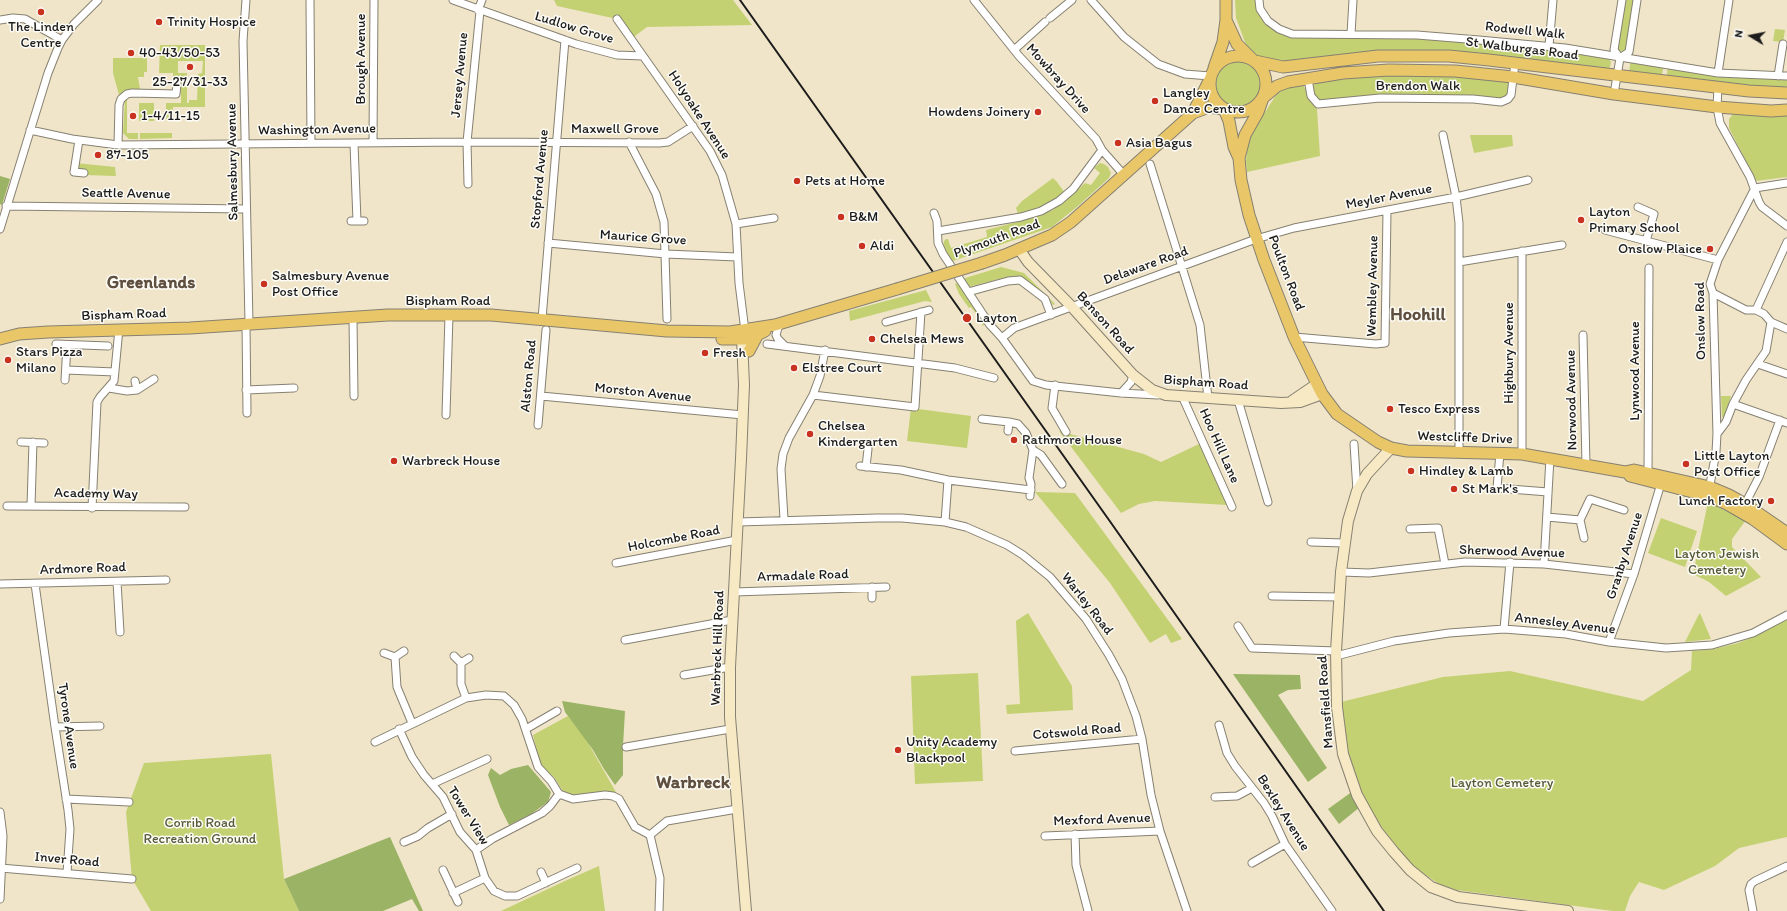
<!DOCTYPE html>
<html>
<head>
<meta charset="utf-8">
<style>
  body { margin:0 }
  #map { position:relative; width:1787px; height:911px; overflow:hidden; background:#f0e5c8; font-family:Itim,sans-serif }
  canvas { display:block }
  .north { position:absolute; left:1731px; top:16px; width:40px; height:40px; -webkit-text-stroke:3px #fdfcf7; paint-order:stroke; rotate:280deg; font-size:11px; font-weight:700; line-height:16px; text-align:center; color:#1c1c1c }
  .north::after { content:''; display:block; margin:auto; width:14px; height:18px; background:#1c1c1c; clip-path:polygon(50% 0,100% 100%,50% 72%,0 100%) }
</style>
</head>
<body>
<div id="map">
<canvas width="1787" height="911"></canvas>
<div class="north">N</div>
</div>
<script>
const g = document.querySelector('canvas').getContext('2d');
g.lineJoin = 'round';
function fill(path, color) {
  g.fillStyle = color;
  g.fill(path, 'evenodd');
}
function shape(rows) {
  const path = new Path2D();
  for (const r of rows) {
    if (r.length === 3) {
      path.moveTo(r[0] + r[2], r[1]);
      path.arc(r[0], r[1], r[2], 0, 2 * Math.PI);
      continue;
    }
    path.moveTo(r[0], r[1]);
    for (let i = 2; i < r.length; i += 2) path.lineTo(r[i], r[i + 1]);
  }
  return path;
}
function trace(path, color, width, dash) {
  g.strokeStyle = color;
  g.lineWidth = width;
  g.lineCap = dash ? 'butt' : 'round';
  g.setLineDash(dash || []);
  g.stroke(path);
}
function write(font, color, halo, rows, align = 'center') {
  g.font = font + ' Itim,sans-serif';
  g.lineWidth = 3;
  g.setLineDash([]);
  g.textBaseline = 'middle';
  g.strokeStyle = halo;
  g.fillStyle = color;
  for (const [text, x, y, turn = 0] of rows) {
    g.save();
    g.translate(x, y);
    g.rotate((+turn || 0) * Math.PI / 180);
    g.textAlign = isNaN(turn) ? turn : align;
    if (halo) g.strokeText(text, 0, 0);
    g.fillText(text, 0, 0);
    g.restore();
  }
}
const green = shape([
  [554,0,733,0,752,25,647,27,631,39,617,19,557,6],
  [1235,0,1259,0,1264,17,1287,33,1357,34,1507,44,1509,50,1516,51,1526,45,1606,55,1611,62,1610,67,1603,73,1418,55,1287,67,1257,59,1246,45,1236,18],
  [1622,0,1637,0,1629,52,1614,50],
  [1775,29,1785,30,1783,42,1773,41],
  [160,45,205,45,205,107,173,107,173,119,166,119,166,103,181,103,181,83,173,83,173,73,159,73],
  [178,61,203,61,202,73,198,74,197,100,189,100,189,103,187,103,187,73,178,73],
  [113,58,147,58,147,72,144,72,144,77,138,77,140,89,129,90,119,95,113,73],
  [1631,59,1664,64,1661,80,1629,72],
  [1238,84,24],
  [1668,65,1787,76,1787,93,1666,81],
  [1392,74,1447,75,1505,80,1510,86,1508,99,1380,98,1321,100,1315,98,1312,92,1313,86,1317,82],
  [1303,85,1317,109,1320,156,1247,172,1246,160,1248,144,1251,134,1276,95,1283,89],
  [125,100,127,100,127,133,138,133,138,139,129,139,123,133],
  [139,103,154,103,154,121,139,121],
  [1737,109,1787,110,1787,177,1756,181,1729,128,1729,119],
  [140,133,172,133,172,138,140,139],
  [1470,135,1512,135,1513,146,1474,153],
  [76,163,115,167,116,176,84,175,84,170,75,168],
  [1100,163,1104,164,1108,167,1111,173,1109,178,1078,206,1052,227,950,262,943,247,944,241,946,239,948,239,951,248,987,237,986,230,1025,220,1053,210,1085,183,1091,185,1100,173,1094,168],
  [1053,178,1057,182,1065,193,1042,208,1018,214,1016,208,1022,201],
  [1001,267,1024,273,1055,304,1053,305,1045,294,1021,278,1003,278,968,287,962,279],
  [957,283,986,324,982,326,983,323,971,307,969,308,959,294,955,284],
  [926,290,932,302,925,301,850,321,849,311],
  [1721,396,1731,396,1724,417,1722,417],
  [911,408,971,416,967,448,907,441],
  [1059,431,1144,454,1161,462,1201,443,1228,505,1155,501,1139,504,1121,513],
  [1035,492,1075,493,1182,639,1171,643,1166,634,1150,643,1110,583],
  [1708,502,1746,520,1732,539,1732,547,1761,577,1726,596,1709,582,1693,574],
  [1661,518,1697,531,1685,567,1648,553],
  [1028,613,1072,686,1073,710,1007,714,1006,705,1020,704,1016,621],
  [1700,613,1711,639,1685,642,1698,616],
  [1787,619,1787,837,1739,848,1715,866,1664,890,1639,882,1630,896,1625,911,1613,911,1456,890,1439,884,1415,868,1393,845,1360,793,1346,745,1341,702,1443,677,1510,671,1643,701,1691,670,1692,651,1714,649,1738,643,1756,636],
  [978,673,983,781,915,784,911,676],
  [568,716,587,741,617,794,604,792,582,796,564,793,554,777,543,768,539,759,533,735],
  [271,754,284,879,299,911,151,911,132,879,126,812,144,763],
  [599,866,605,911,501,911,567,880]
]);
const forest = shape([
  [0,176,10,179,2,205,0,204],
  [1233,674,1300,675,1301,689,1288,690,1278,695,1327,768,1308,782],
  [562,701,625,711,623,746,623,775,615,785,604,769,593,750,565,712],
  [528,765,551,792,548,802,531,814,509,825,500,807,488,775,491,768,500,775,511,769],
  [1353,791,1360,807,1339,824,1328,809],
  [390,837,423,911,419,911,412,899,383,911,299,911,284,879]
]);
const street = shape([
  [246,0,243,41,249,323],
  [310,0,311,143],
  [453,0,576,44,617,55,643,56],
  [974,0,1019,56,1096,139,1102,150,1124,175],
  [1091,0,1124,37,1158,64,1185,74,1210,76],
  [1259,0,1260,9,1268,21,1279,29,1292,34,1417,35,1479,40,1565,48,1718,73,1787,76],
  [478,10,482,0],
  [1050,18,1072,0],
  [617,19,710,151,722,175,736,224,739,283,745,331],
  [0,20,13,18,25,19,62,40],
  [1351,34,1353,0],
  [1549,46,1553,0],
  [1014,50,1045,22],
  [1620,58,1629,52,1637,0],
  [1718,73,1729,0],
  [1778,76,1783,44],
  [1308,79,1311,96,1318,104,1380,98,1473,99,1501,102,1508,99,1511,95,1515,63],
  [1718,87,1717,107,1720,123,1750,177,1759,202,1762,207,1787,226],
  [1614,94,1620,58,1614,50,1622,0],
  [30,130,72,139,118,145,467,142,659,143,668,142,693,126],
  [1443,135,1456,197,1459,223,1459,452],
  [79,140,74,172,84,173],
  [629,142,656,194,664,222,667,319],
  [373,143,374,0],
  [354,144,357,221],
  [118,145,119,105,121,99,127,94,132,93,176,94,177,84],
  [1150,164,1200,325,1208,398],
  [468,184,467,142,480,11],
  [1755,188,1787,183],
  [6,206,246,209],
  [1638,207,1654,214,1646,241],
  [934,213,937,221,938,243,943,254,990,325,1002,338,1033,381,1046,385,1121,393,1158,395],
  [351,221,364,221],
  [736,224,774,218],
  [0,229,48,73,58,48,62,40,74,24,98,0],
  [1605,230,1718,260],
  [938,231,1021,217,1041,211,1059,201,1073,189,1102,150],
  [548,243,666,254,737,257],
  [1522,251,1522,454],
  [1459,262,1562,245],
  [968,292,1008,281,1020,280,1045,299,1051,315],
  [1713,293,1746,310,1756,310,1764,314,1771,322,1766,351,1746,380,1733,404,1726,422,1717,434],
  [1756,310,1787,242],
  [353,318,354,396],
  [542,319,565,40],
  [886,322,929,310],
  [1771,322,1787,329],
  [782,323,778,328,776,335,778,339,784,345],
  [246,324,247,413],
  [1583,335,1586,465],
  [1294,337,1376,344,1385,343,1387,211],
  [1002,338,1014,328,1256,239,1294,228,1456,197,1528,180],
  [56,344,108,346],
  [767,344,955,368,994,378],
  [1758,364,1787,374],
  [66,370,115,372],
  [65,380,67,345],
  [135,381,137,390],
  [1055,385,1052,408,1066,432],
  [109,388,127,391,137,390,154,379],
  [246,390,294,388],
  [1121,393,1131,382,1133,375],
  [813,395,915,407,921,312],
  [541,396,743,415],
  [1182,396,1232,507],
  [1238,400,1268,502],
  [1733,404,1787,423],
  [446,415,449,315],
  [982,419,1009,422,1018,424,1026,433,1033,450,1029,478,1031,484,1030,496],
  [538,425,546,330],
  [1008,431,1009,422],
  [21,442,44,443],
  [1354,444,1357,491],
  [1033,450,1041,455,1062,484],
  [1500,453,1497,488,1548,492],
  [860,466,901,470,948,480,1031,490],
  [866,467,868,449],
  [1648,476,1649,268],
  [1709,490,1716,452,1717,434,1713,293,1710,284,1718,260,1755,188],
  [1745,504,1759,477,1780,420],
  [7,506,185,507],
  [31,506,33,442],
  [92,508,97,402,100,397,114,381,119,329],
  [1547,517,1580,520],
  [784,519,781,469,783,454,789,438,813,395,820,376,825,350],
  [738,522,877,518,902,518,945,522,966,527,1007,545,1023,555,1050,577,1086,619,1109,655,1122,679,1136,716,1142,739,1151,795,1160,831,1187,911],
  [945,522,948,480],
  [1410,529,1438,528,1445,564],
  [1584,538,1580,520,1590,499,1624,510],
  [1311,542,1344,543],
  [616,563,737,540],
  [1544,564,1550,458],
  [1341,572,1369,573,1465,562,1544,564,1634,574],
  [117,582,120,632],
  [0,584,166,580],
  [35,584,55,727,68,810,70,829,67,873],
  [872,587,872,598],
  [734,592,886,587],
  [1272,596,1340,597],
  [1238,626,1252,648,1336,651],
  [1504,629,1510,562],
  [625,640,732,620],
  [1609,642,1634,574,1662,480],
  [384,653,395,657,397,687,412,723],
  [454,656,461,663,461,684,466,698],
  [1336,656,1394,641,1449,633,1504,629,1566,634,1609,642,1666,648,1712,645,1753,633,1787,615],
  [395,657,404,651],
  [461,663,469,658],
  [684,675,730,667],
  [1219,725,1227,753,1235,766,1264,803,1272,816,1285,844,1332,911],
  [55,727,100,726],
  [399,729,412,757,424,775,443,797,460,832,476,850,485,878,494,891,505,896,517,896,577,868],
  [526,729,557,711],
  [375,742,466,698,486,695,504,696,514,705,522,719,538,767,551,781,559,794,573,799,605,795,613,796,619,799,635,827,650,835],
  [626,747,730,729],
  [1015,751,1142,739],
  [432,784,487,759],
  [1215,797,1237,796,1252,788],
  [66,799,129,802],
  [0,812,3,836,0,899],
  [1075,834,1076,865,1088,911],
  [1045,836,1160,831],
  [404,842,418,836,428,828,452,814],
  [476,850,492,839,542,813,550,806,559,794],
  [1252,863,1285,844],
  [0,868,132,879],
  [443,870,458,902],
  [541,872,546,883],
  [453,893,485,878],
  [659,911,660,878,650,835,667,821,737,809],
  [1753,911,1749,890,1751,884,1755,881,1787,866]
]);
const secondary = shape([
  [1019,249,1028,262,1072,307,1133,375,1152,390,1166,395,1281,403,1300,402,1322,394],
  [744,332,742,339,744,385,741,459,730,667,730,717,746,911],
  [1292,401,1317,384],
  [1391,448,1367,474,1357,491,1348,521,1341,572,1336,651,1337,707,1343,754,1357,795,1377,831,1394,852,1410,870,1431,887,1458,897,1568,911]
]);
const primary = shape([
  [1226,20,1237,44,1252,59],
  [1238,84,28],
  [1255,61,1283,67,1378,56,1449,56,1489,60,1749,91,1787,93],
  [1214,68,1223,42,1226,20,1226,0],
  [1264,97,1277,86,1288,82,1343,73,1389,70,1455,71,1513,77,1614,94,1717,107,1771,111,1787,110],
  [1263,98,1258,112,1245,135,1239,158,1241,180,1249,215,1264,260,1294,337,1322,394,1337,414,1378,442,1391,448,1407,451,1522,454,1625,472,1634,470,1710,487,1729,495,1745,504,1787,533],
  [1224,109,1229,121,1234,147,1239,158],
  [1193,113,1209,107,1223,109],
  [982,263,1005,255,1052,235,1071,222,1193,113,1209,81],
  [0,339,19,334,48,332,190,328,388,315,491,315,667,331,730,332,775,325,897,289],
  [722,339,749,339,765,331],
  [749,351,758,334],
  [1630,476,1708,496,1727,504,1753,519,1787,544]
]);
const rail = shape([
  [740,0,1109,520,1384,911]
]);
const primaryBridge = shape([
  [897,289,982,263]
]);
const markers = [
  [41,12,4,"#c8321e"],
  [159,22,4,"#c8321e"],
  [131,53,4,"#c8321e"],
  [190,67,4,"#c8321e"],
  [1155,101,4,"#c8321e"],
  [1038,112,4,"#c8321e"],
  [133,116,4,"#c8321e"],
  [1118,143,4,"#c8321e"],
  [98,155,4,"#c8321e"],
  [797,181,4,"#c8321e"],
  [841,217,4,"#c8321e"],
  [1581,220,4,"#c8321e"],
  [862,246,4,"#c8321e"],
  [1710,249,4,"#c8321e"],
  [264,284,4,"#c8321e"],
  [967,318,5,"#c8321e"],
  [872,339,4,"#c8321e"],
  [705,353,4,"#c8321e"],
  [8,360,4,"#c8321e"],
  [794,368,4,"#c8321e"],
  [1390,409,4,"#c8321e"],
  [810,434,4,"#c8321e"],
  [1014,440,4,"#c8321e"],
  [394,461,4,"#c8321e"],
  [1686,464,4,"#c8321e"],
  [1411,471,4,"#c8321e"],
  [1454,489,4,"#c8321e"],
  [1771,501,4,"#c8321e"],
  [898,750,4,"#c8321e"]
];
const poiNames = [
  ["Trinity Hospice",167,22],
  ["The Linden",41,27,"center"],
  ["Centre",41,43,"center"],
  ["40-43/50-53",139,53],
  ["25-27/31-33",190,82,"center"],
  ["Langley",1163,93],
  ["Dance Centre",1163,109],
  ["Howdens Joinery",1030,112,"right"],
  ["1-4/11-15",141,116],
  ["Asia Bagus",1126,143],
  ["87-105",106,155],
  ["Pets at Home",805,181],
  ["Layton",1589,212],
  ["Primary School",1589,228],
  ["B&M",849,217],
  ["Aldi",870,246],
  ["Onslow Plaice",1702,249,"right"],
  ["Salmesbury Avenue",272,276],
  ["Post Office",272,292],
  ["Layton",976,318],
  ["Chelsea Mews",880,339],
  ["Stars Pizza",16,352],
  ["Milano",16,368],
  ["Fresh",713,353],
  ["Elstree Court",802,368],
  ["Tesco Express",1398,409],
  ["Chelsea",818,426],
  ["Kindergarten",818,442],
  ["Rathmore House",1022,440],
  ["Little Layton",1694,456],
  ["Post Office",1694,472],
  ["Warbreck House",402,461],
  ["Hindley & Lamb",1419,471],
  ["St Mark's",1462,489],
  ["Lunch Factory",1763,501,"right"],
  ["Unity Academy",906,742],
  ["Blackpool",906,758]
];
const streetNames = [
  ["Ludlow Grove",574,28,17],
  ["Rodwell Walk",1525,31,6],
  ["St Walburgas Road",1522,49,7],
  ["Brough Avenue",361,59,-90],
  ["Jersey Avenue",460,75,-85],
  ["Mowbray Drive",1058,79,48],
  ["Brendon Walk",1418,86],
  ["Holyoake Avenue",699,115,57],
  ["Maxwell Grove",615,129],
  ["Washington Avenue",317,130,-1],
  ["Salmesbury Avenue",233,162,-91],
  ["Stopford Avenue",540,179,-85],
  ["Seattle Avenue",126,194,1],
  ["Meyler Avenue",1389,197,-11],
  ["Maurice Grove",643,238,4],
  ["Plymouth Road",997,239,-20],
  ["Delaware Road",1146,266,-20],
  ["Poulton Road",1286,273,69],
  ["Wembley Avenue",1373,286,-89],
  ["Bispham Road",448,301],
  ["Bispham Road",124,315,-2],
  ["Onslow Road",1701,321,-91],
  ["Benson Road",1105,323,48],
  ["Highbury Avenue",1509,353,-90],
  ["Lynwood Avenue",1635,371,-90],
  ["Alston Road",529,376,-85],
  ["Bispham Road",1206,383,4],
  ["Morston Avenue",643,393,6],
  ["Norwood Avenue",1572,400,-91],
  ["Westcliffe Drive",1465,438,2],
  ["Hoo Hill Lane",1219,446,66],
  ["Academy Way",96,494,1],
  ["Holcombe Road",674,539,-11],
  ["Sherwood Avenue",1512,552,2],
  ["Granby Avenue",1625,556,-72],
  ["Ardmore Road",83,569,-2],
  ["Armadale Road",803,576,-2],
  ["Warley Road",1087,604,52],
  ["Annesley Avenue",1565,624,7],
  ["Warbreck Hill Road",718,648,-88],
  ["Mansfield Road",1326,702,-94],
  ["Tyrone Avenue",68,726,82],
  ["Cotswold Road",1077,732,-5],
  ["Bexley Avenue",1283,813,58],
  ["Tower View",468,816,58],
  ["Mexford Avenue",1102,820,-2],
  ["Inver Road",67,860,5]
];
const parkNames = [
  ["Layton Jewish",1717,554],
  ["Cemetery",1717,570],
  ["Layton Cemetery",1502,783],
  ["Corrib Road",200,823],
  ["Recreation Ground",200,839]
];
const districtNames = [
  ["Greenlands",151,283],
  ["Hoohill",1418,315],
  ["Warbreck",693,783]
];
fill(green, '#c3d173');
fill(forest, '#9ab365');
trace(street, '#868072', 9);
trace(secondary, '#868072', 12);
trace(primary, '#868072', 13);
trace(street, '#fff', 7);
trace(secondary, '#f6e9c3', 10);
trace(primary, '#e9c769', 11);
trace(rail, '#1c1c1c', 2);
trace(primaryBridge, '#868072', 13, []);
trace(primaryBridge, '#e9c769', 11);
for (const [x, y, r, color] of markers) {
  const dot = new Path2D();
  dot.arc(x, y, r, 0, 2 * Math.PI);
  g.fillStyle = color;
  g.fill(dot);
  trace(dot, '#fdfcf7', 1.5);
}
write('14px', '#1c1c1c', '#fdfcf7', poiNames, 'left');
write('14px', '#1c1c1c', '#fdfcf7', streetNames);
write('14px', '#565b3a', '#fdfcf7', parkNames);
write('bold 18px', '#5f503f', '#fdfcf7', districtNames);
</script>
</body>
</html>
